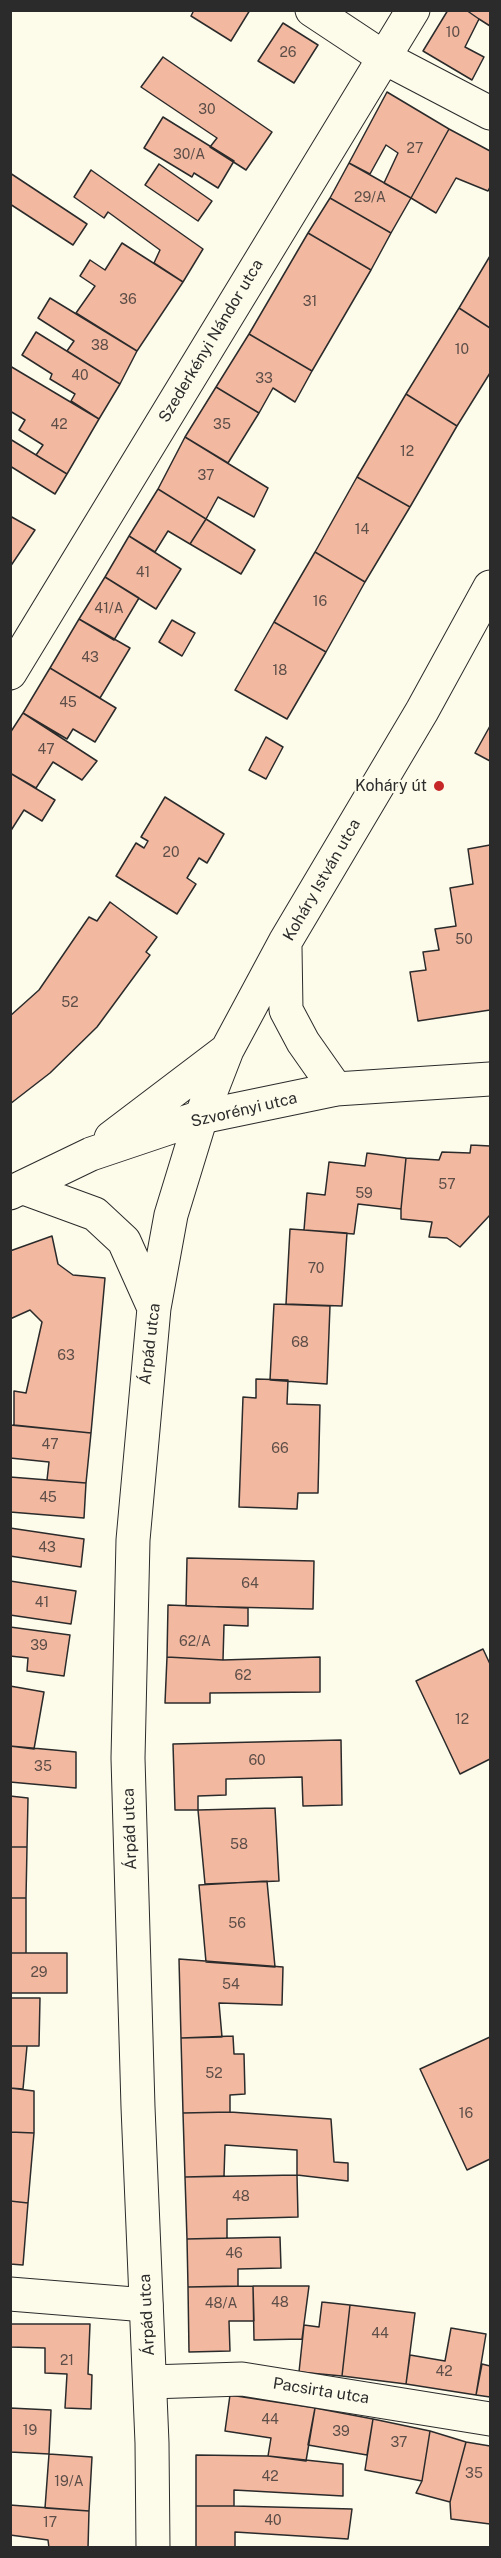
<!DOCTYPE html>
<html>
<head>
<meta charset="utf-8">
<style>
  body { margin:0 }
  #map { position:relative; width:501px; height:2558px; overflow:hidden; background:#fdfbea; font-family:"Public Sans",sans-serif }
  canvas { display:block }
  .frame { position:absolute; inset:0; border:12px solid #2b2b2b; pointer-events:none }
</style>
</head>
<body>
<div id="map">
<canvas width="501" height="2558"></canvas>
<div class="frame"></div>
</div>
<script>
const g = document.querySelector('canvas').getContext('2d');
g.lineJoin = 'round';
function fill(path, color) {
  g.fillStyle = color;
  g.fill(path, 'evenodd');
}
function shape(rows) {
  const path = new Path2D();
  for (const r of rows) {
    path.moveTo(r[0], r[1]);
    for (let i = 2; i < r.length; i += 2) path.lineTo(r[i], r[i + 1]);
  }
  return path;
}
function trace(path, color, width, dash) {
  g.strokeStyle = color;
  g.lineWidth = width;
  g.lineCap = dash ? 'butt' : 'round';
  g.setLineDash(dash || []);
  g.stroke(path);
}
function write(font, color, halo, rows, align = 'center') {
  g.font = font + ' "Public Sans",sans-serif';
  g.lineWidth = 4.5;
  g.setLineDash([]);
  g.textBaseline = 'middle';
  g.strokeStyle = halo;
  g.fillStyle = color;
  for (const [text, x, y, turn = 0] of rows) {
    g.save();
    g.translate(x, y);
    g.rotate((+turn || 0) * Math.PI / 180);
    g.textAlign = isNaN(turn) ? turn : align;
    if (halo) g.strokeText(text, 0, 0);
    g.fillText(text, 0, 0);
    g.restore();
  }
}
const building = shape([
  [194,10,250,10,231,41,191,16,194,10],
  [448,10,466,10,479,19,465,47,484,57,472,80,423,51,448,10],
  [466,10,490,10,490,26,479,19,466,10],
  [283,23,318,45,294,83,258,61,283,23],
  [163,57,272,132,246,170,210,147,217,138,141,87,163,57],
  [387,92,449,129,411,198,384,183,398,153,386,145,370,174,349,163,387,92],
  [163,117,234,161,218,188,194,173,192,177,144,148,163,117],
  [449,129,490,151,490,187,488,191,456,178,436,213,411,198,449,129],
  [349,163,411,198,391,233,330,198,349,163],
  [159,164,212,201,198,221,145,185,159,164],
  [91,170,203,249,183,282,154,263,160,250,108,212,104,218,74,197,91,170],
  [10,173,87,224,73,245,10,204,10,173],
  [330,198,391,233,371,270,308,233,330,198],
  [308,233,371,270,312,371,249,334,308,233],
  [122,243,183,282,137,351,76,313,95,286,80,276,90,260,105,270,122,243],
  [490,256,490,328,459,308,490,256],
  [50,298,137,351,120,384,67,351,74,341,38,318,50,298],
  [459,308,490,328,490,373,457,426,406,394,459,308],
  [36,332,120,384,99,419,71,401,75,394,50,379,52,374,22,355,36,332],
  [249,334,312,371,295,402,273,388,259,413,216,387,249,334],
  [10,366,99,419,67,474,36,455,43,445,19,430,25,420,10,411,10,366],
  [216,387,259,413,228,463,185,437,216,387],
  [406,394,457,426,410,507,357,477,406,394],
  [185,437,268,488,254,517,218,497,206,519,158,489,185,437],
  [10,439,67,474,55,494,10,466,10,439],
  [357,477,410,507,365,582,315,552,357,477],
  [158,489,206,519,190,544,168,531,155,552,129,536,158,489],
  [10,516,35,530,10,567,10,516],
  [206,519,255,550,241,574,190,544,206,519],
  [129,536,181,569,156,609,105,577,129,536],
  [315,552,365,582,326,652,274,622,315,552],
  [105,577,139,598,114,640,79,619,105,577],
  [79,619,130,648,100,698,50,668,79,619],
  [172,620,195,633,182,656,159,642,172,620],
  [274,622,326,652,287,719,235,690,274,622],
  [50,668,116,708,95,742,73,729,67,739,23,713,50,668],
  [23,713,97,761,82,780,53,762,36,788,10,773,10,733,23,713],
  [490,726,490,761,475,753,490,726],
  [266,737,283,747,266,779,249,770,266,737],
  [10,773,55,800,42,821,24,810,10,832,10,773],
  [165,797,224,834,207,863,199,858,187,878,196,884,177,914,116,876,136,843,144,848,148,841,141,837,165,797],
  [490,845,490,1010,418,1021,410,972,426,970,423,952,439,950,435,929,456,926,450,888,473,884,468,849,490,845],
  [110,902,157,937,146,952,150,955,97,1027,50,1073,10,1104,10,1016,39,990,89,917,97,921,110,902],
  [471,1145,490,1146,490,1215,460,1247,447,1238,429,1237,432,1222,401,1219,401,1209,406,1158,439,1160,442,1152,470,1153,471,1145],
  [367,1153,406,1158,401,1209,358,1204,354,1234,304,1230,307,1193,325,1195,329,1162,365,1166,367,1153],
  [290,1229,347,1233,342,1306,286,1304,290,1229],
  [52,1236,58,1264,73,1275,105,1278,91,1433,14,1425,14,1391,26,1393,42,1322,30,1310,10,1319,10,1251,52,1236],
  [274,1304,330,1306,327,1384,270,1380,274,1304],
  [256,1379,288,1380,287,1404,320,1405,318,1493,298,1493,297,1509,239,1507,243,1397,256,1398,256,1379],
  [10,1425,91,1433,86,1483,47,1480,49,1462,10,1458,10,1425],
  [10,1477,86,1483,84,1518,10,1512,10,1477],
  [10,1528,84,1539,81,1567,10,1556,10,1528],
  [187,1558,314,1561,313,1609,186,1606,187,1558],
  [10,1581,76,1591,71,1624,10,1615,10,1581],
  [168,1605,248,1608,248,1626,224,1625,223,1660,167,1657,168,1605],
  [10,1627,70,1635,64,1676,27,1671,28,1658,10,1656,10,1627],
  [483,1649,490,1664,490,1759,460,1774,416,1681,483,1649],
  [167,1657,223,1660,320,1657,320,1692,210,1693,210,1703,165,1703,167,1657],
  [10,1686,44,1692,34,1749,10,1746,10,1686],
  [341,1740,342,1805,303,1806,302,1777,226,1779,226,1795,198,1796,198,1810,175,1810,173,1744,341,1740],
  [10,1746,76,1752,76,1788,10,1782,10,1746],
  [10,1796,28,1798,27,1847,10,1847,10,1796],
  [275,1808,279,1881,205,1884,198,1810,275,1808],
  [10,1847,27,1847,26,1898,10,1898,10,1847],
  [267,1881,275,1967,206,1962,199,1885,267,1881],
  [10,1898,26,1898,26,1953,10,1953,10,1898],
  [10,1953,67,1953,67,1993,10,1993,10,1953],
  [179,1959,283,1967,282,2005,219,2003,222,2037,181,2038,179,1959],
  [10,1998,40,1998,39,2046,10,2046,10,1998],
  [233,2036,234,2054,244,2054,245,2094,230,2095,230,2112,183,2113,181,2038,233,2036],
  [490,2037,490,2159,467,2170,420,2069,490,2037],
  [10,2046,27,2046,23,2089,10,2088,10,2046],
  [10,2088,34,2091,34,2133,10,2132,10,2088],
  [230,2112,331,2119,334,2162,348,2163,348,2181,297,2175,297,2150,225,2145,224,2176,185,2177,183,2113,230,2112],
  [10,2132,34,2133,28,2203,10,2201,10,2132],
  [297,2175,298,2217,227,2219,227,2238,187,2239,185,2177,297,2175],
  [10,2201,28,2203,23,2265,10,2264,10,2201],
  [280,2237,281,2268,238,2269,238,2286,188,2287,187,2239,280,2237],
  [253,2286,254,2321,229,2321,230,2351,189,2352,188,2287,253,2286],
  [253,2286,309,2286,302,2339,254,2340,253,2286],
  [322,2302,350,2305,342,2376,299,2372,304,2325,319,2327,322,2302],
  [350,2305,415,2313,406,2384,342,2376,350,2305],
  [10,2324,90,2324,88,2374,92,2375,91,2409,65,2408,67,2374,45,2373,45,2348,10,2347,10,2324],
  [451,2328,486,2334,476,2395,406,2384,410,2355,445,2361,451,2328],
  [482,2364,490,2366,490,2397,476,2395,482,2364],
  [230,2395,315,2408,306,2461,268,2456,271,2438,225,2431,230,2395],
  [10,2408,51,2410,49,2454,10,2452,10,2408],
  [315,2408,373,2419,367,2455,308,2445,315,2408],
  [373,2419,430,2431,422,2481,365,2470,373,2419],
  [430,2431,466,2442,450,2502,416,2493,422,2481,430,2431],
  [466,2442,490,2446,490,2524,451,2519,450,2502,466,2442],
  [49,2454,92,2457,89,2511,45,2508,49,2454],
  [196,2455,268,2456,343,2464,343,2496,234,2490,234,2506,196,2506,196,2455],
  [10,2505,89,2511,88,2548,49,2548,48,2540,10,2535,10,2505],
  [196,2506,234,2506,352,2509,348,2539,235,2532,235,2548,196,2548,196,2506]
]);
const minor = shape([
  [312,10,383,57,490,113],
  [10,673,413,10],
  [201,1117,336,1089,490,1079],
  [10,2294,146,2305],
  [150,2382,242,2379,490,2419]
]);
const major = shape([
  [285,947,286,1010,303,1042,336,1089],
  [111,1138,227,1050],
  [24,1188,95,1214,124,1241,154,1308],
  [10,1193,91,1154,201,1117],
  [153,2548,152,2443,138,2107,128,1758,133,1540,154,1308,171,1215,201,1117,227,1050,285,942,422,711,490,587]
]);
const markers = [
  [439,786,6,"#c62828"]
];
const numberNames = [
  ["10",453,33],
  ["26",288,53],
  ["30",207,110],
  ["27",415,149],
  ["30/A",189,155],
  ["29/A",370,198],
  ["36",128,300],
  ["31",310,302],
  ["38",100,346],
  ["10",462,350],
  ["40",80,376],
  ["33",264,379],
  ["42",59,425],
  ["35",222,425],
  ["12",407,452],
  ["37",206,476],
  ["14",362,530],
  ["41",143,573],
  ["16",320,602],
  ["41/A",109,609],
  ["43",90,658],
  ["18",280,671],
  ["45",68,703],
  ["47",46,750],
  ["20",171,853],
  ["50",464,940],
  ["52",70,1003],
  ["57",447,1185],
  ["59",364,1194],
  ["70",316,1269],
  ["68",300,1343],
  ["63",66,1356],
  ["47",50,1445],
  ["66",280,1449],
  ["45",48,1498],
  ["43",47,1548],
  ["64",250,1584],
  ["41",42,1603],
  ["62/A",195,1642],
  ["39",39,1646],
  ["62",243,1676],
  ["12",462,1720],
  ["60",257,1761],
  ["35",43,1767],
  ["58",239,1845],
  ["56",237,1924],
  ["29",39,1973],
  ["54",231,1985],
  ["52",214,2074],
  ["16",466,2114],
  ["48",241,2197],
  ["46",234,2254],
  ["48",280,2303],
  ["48/A",221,2304],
  ["44",380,2334],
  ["21",67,2361],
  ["42",444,2372],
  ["44",270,2420],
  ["19",30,2431],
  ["39",341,2432],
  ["37",399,2443],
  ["35",474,2474],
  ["42",270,2477],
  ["19/A",69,2482],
  ["40",273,2521],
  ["17",50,2523]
];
const streetNames = [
  ["Szederkényi Nándor utca",211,341,-59],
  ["Koháry István utca",322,880,-60],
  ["Szvorényi utca",244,1110,-13],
  ["Árpád utca",150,1344,-83],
  ["Árpád utca",130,1829,-92],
  ["Árpád utca",147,2315,-93],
  ["Pacsirta utca",321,2391,9]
];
const poiNames = [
  ["Koháry út",427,786]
];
fill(building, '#f2b8a0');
trace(building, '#2b2b2b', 1.5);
trace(minor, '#2b2b2b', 35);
trace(major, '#2b2b2b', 35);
trace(minor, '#fdfbea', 33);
trace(major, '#fdfbea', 33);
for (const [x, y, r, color] of markers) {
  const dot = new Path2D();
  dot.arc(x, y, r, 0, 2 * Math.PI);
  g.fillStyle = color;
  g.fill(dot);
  trace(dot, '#fdfbea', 2);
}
write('14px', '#5d4e48', null, numberNames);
write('16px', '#2b2b2b', '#fdfbea', streetNames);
write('16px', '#2b2b2b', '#fdfbea', poiNames, 'right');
</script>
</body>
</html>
